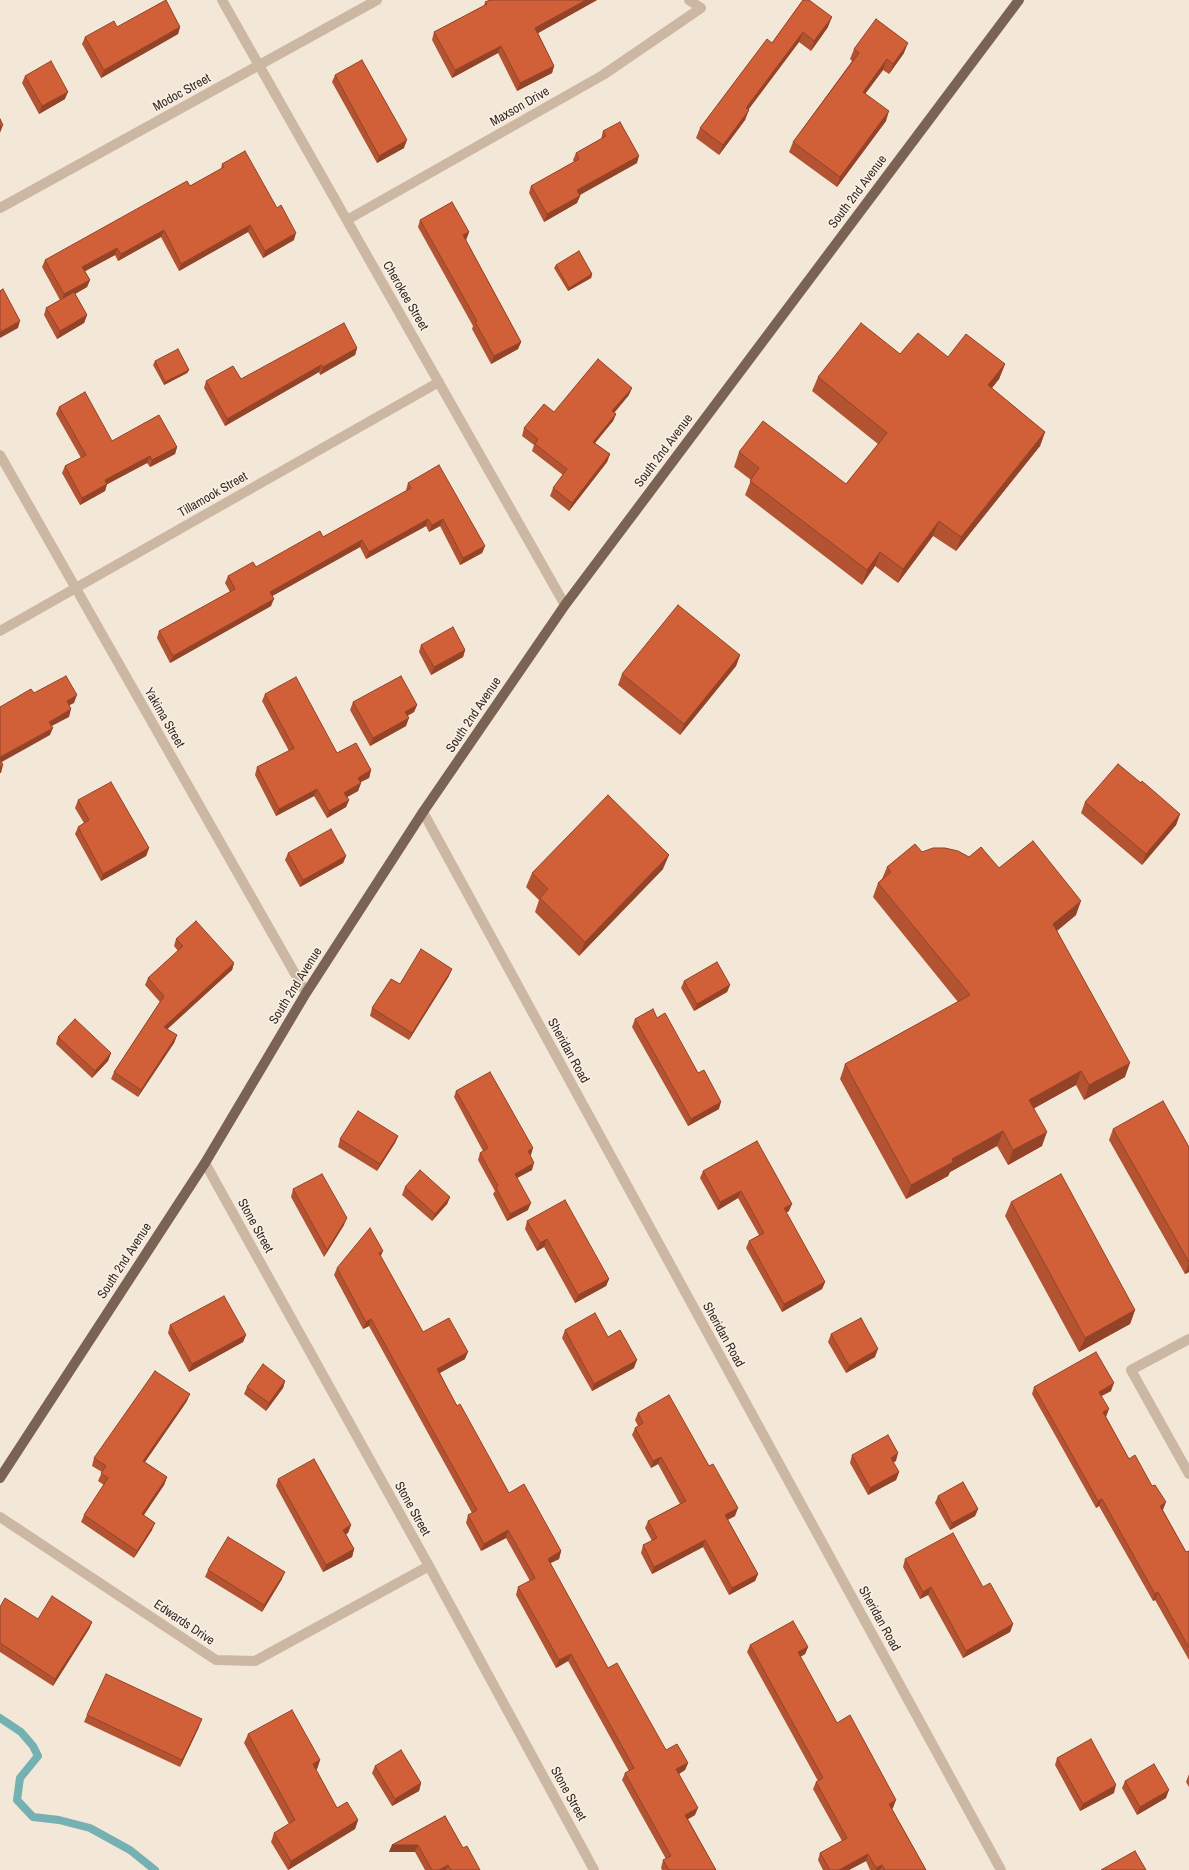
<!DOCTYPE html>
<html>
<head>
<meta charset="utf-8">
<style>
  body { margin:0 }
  canvas { display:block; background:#f3e7d8 }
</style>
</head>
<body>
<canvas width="1189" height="1870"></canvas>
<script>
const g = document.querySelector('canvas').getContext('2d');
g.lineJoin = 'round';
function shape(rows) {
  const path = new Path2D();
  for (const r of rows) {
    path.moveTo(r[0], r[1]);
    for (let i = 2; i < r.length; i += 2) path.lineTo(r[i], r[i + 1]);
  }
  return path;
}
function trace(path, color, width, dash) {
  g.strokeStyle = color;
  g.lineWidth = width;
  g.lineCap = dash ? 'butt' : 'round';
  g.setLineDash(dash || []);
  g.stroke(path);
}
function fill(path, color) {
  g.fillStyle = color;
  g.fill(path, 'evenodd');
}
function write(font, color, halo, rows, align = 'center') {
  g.font = font + ' "Archivo Narrow",sans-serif';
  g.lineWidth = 3;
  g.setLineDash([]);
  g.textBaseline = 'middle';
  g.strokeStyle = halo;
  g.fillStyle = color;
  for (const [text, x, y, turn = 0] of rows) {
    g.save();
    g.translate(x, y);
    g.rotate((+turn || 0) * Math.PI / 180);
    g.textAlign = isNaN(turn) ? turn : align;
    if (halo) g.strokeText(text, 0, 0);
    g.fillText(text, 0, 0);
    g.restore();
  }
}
const stream = shape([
  [0,1718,21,1732,33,1746,38,1756,20,1778,17,1800,33,1817,59,1820,90,1828,130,1850,155,1870]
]);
const minor = shape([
  [222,0,565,605],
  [0,208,377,0],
  [347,220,603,75,701,8,689,0],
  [0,455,306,993],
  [0,631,439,382],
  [423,812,1001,1870],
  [205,1163,429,1566,594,1870],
  [1189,1339,1131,1370,1189,1474],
  [0,1517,216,1660,255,1661,429,1566]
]);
const major = shape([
  [0,1478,205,1163,306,993,423,812,565,605,1019,0]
]);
const wall = shape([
  [490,0,597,0,538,33,554,66,552,73,517,91,498,53,452,78,432,40,434,32,484,6,485,2],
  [803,0,828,27,811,51,799,42,748,110,745,120,719,155,696,138,700,128,772,43],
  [117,27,180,27,178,34,101,78,82,44,85,37],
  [854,49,904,53,889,74,883,70,865,94,886,121,837,187,789,152,793,142,852,61,850,59],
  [335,75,404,148,377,163,332,82],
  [25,76,65,99,39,114,22,83],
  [603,131,637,163,580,195,580,196,577,203,544,222,529,193,531,186,574,162,573,160,576,153,601,139],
  [222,164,294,240,263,258,248,232,179,271,161,237,118,261,115,255,85,271,90,280,87,287,75,294,87,315,84,323,57,339,44,315,46,308,60,300,42,267,45,260,190,186,221,169],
  [420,220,469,232,466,240,521,342,518,349,491,364,472,329,473,326,418,227],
  [556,265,592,274,591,278,568,291,554,268],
  [357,348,355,355,320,375,319,372,225,426,204,388,206,381,241,379],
  [900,354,948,357,1005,364,999,379,992,388,1045,432,1040,446,956,551,933,536,898,583,875,566,862,585,745,495,751,480,734,467,739,452,846,484,878,444,812,391,818,377],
  [155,361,189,370,187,373,164,385,153,365],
  [629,395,614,412,616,414,613,421,595,443,610,454,607,462,569,511,550,496,553,488,563,475,532,451,534,445,522,436,524,428,554,412],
  [59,407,112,441,177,447,175,454,150,467,147,463,107,484,105,491,80,505,62,473,65,466,81,458,56,414],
  [408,483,485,546,482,553,460,565,440,526,429,532,426,526,366,559,360,547,272,596,271,606,170,663,157,638,159,631,230,592,225,583,228,576,256,567,323,537,406,491,406,490],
  [421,645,465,650,463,657,431,675,419,652],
  [740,655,736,666,680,735,618,685,622,674],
  [265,694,337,753,371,770,369,778,360,782,361,783,358,791,347,797,349,800,346,807,327,818,314,796,276,816,255,775,257,767,289,751,262,701],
  [353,702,417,705,414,712,407,716,406,726,370,746,350,710],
  [1141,783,1180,814,1176,825,1142,865,1081,813,1085,802],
  [78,800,149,848,146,856,101,881,75,834,78,827,84,823,75,808],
  [922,852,969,857,999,868,1076,915,1057,931,1125,1077,1084,1100,1076,1085,1034,1108,1042,1146,1008,1165,997,1146,950,1172,948,1176,906,1199,840,1079,845,1064,958,1002,873,897,878,883,882,879,887,867],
  [288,853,346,856,343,863,300,887,285,860],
  [663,869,579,956,535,912,539,900,526,887,532,873],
  [176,939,234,963,232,970,167,1029,177,1035,174,1043,138,1097,111,1079,114,1072,160,1002,145,985,148,978,178,951,174,946],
  [449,976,409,1040,370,1016,372,1008,400,984],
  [684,981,730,985,727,992,694,1011,681,988],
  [657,1018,698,1073,719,1109,688,1126,632,1027,635,1019],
  [58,1037,111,1053,108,1061,92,1078,56,1044],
  [456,1091,531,1155,530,1155,532,1170,517,1178,528,1210,507,1221,493,1194,495,1191,478,1160,480,1153,483,1151,454,1097],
  [1113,1129,1189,1147,1189,1272,1185,1274,1109,1140],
  [398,1136,395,1143,377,1171,338,1147,340,1139],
  [703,1171,789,1211,786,1213,825,1282,822,1289,782,1312,746,1248,749,1241,759,1235,738,1198,718,1210,700,1178],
  [405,1187,450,1197,447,1204,432,1221,402,1195],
  [293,1189,344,1225,324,1257,291,1197],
  [1011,1202,1135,1310,1130,1324,1079,1352,1005,1216],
  [527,1221,609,1279,606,1286,575,1303,544,1247,537,1251,525,1229],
  [381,1257,423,1332,465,1359,440,1373,457,1406,509,1493,561,1551,559,1559,550,1563,608,1668,666,1750,688,1763,685,1770,679,1774,695,1815,688,1819,716,1870,662,1870,661,1868,663,1860,666,1859,622,1780,625,1773,629,1771,568,1661,556,1668,516,1595,518,1587,530,1581,506,1538,481,1551,466,1523,468,1515,472,1513,369,1326,363,1329,334,1275,337,1268],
  [170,1325,246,1335,243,1342,189,1372,168,1333],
  [565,1330,608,1337,634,1368,592,1391,562,1338],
  [831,1334,875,1357,846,1373,828,1342],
  [285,1381,283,1388,266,1411,244,1394,247,1387],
  [1034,1387,1111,1391,1101,1396,1106,1417,1129,1459,1163,1510,1186,1552,1189,1551,1189,1660,1155,1600,1153,1601,1099,1506,1096,1508,1032,1394],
  [187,1401,145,1462,167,1477,164,1485,144,1515,152,1530,134,1558,81,1522,84,1515,104,1485,98,1481,102,1472,92,1466,94,1458],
  [638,1413,735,1516,728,1520,758,1574,755,1581,729,1595,703,1547,652,1574,641,1553,643,1545,652,1541,645,1528,648,1521,680,1504,658,1464,651,1468,632,1435,635,1428,638,1426,635,1420],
  [852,1455,896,1461,893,1462,899,1472,896,1480,868,1495,850,1463],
  [278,1479,351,1525,348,1533,346,1534,354,1549,352,1557,323,1572,276,1486],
  [938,1496,978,1509,975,1516,950,1530,935,1503],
  [905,1559,983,1587,1013,1624,1010,1632,963,1658,928,1595,920,1599,903,1567],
  [208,1570,282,1579,262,1612,205,1577],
  [0,1607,38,1619,92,1622,89,1629,53,1686,0,1652],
  [750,1645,808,1647,805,1654,800,1657,837,1723,893,1808,892,1809,926,1870,870,1870,866,1861,849,1870,823,1870,818,1860,820,1853,842,1841,813,1789,816,1782,818,1781,747,1652],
  [87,1715,199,1727,180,1767,84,1722],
  [248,1734,320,1760,317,1769,316,1770,337,1808,358,1820,355,1829,288,1870,271,1842,274,1833,289,1824,244,1743],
  [1057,1758,1114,1793,1080,1811,1055,1765],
  [375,1766,421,1783,419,1791,392,1806,372,1773],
  [1189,1774,1189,1787,1186,1782],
  [1125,1781,1166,1798,1137,1815,1122,1788],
  [445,1816,463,1848,480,1870,425,1870,415,1852,389,1852,392,1845]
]);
const shadedWall = shape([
  [586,0,597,0,533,36,535,28],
  [832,17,828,27,811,51,814,41],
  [180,27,178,34,101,78,104,70],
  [803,32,799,42,742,118,746,108],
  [908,43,904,53,889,74,893,64],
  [501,46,498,53,452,78,455,70],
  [887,59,883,70,859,102,863,92],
  [554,66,552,73,517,91,520,83],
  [68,92,65,99,39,114,42,106],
  [749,110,745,120,719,155,723,145],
  [889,111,886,121,837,187,840,177],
  [3,125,0,133,0,127],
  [407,140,404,148,377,163,379,156],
  [639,156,637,163,574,198,577,190],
  [580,196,577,203,544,222,547,214],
  [250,225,248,232,179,271,181,264],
  [164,230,161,237,118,261,121,254],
  [469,232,466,240,461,243,463,235],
  [296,233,294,240,263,258,265,251],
  [117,248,115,255,80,274,82,267],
  [592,274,591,278,568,291,569,288],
  [90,280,87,287,61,302,64,294],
  [87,315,84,323,57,339,60,331],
  [20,321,18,328,0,338,0,332],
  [521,342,518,349,491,364,494,356],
  [357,348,355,355,320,375,323,367],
  [1005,364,999,379,983,399,988,385],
  [321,365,319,372,225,426,227,419],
  [189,370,187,373,164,385,165,382],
  [632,388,629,395,610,418,612,411],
  [616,414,613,421,590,449,593,442],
  [1045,432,1040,446,956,551,961,537],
  [177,447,175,454,150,467,152,460],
  [610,454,607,462,569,511,572,503],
  [150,456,147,463,102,487,105,480],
  [107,484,105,491,80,505,82,498],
  [428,519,426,526,366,559,369,552],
  [443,519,440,526,429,532,432,525],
  [939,521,933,536,898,583,903,569],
  [362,540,360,547,267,599,270,592],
  [485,546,482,553,460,565,463,558],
  [880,552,875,566,862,585,867,570],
  [274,599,271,606,170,663,173,656],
  [465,650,463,657,431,675,434,667],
  [740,655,736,666,680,735,684,724],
  [77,695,74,703,64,708,67,701],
  [417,705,414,712,402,719,405,712],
  [71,709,69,717,46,729,49,722],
  [409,718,406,726,370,746,373,738],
  [53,728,50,735,0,763,0,757],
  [3,765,1,773,0,773,0,767],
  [371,770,369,778,355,785,358,778],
  [361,783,358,791,342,800,344,793],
  [317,789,314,796,276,816,279,809],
  [349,800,346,807,327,818,329,811],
  [1180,814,1176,825,1142,865,1146,854],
  [149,848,146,856,101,881,103,874],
  [669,855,663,869,579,956,585,942],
  [346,856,343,863,300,887,303,880],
  [1081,901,1076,915,1048,938,1053,924],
  [234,963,232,970,161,1035,164,1027],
  [452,969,449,976,409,1040,412,1033],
  [730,985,727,992,694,1011,697,1004],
  [177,1035,174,1043,138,1097,141,1090],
  [111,1053,108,1061,92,1078,95,1071],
  [1130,1063,1125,1077,1084,1100,1089,1085],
  [1081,1071,1076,1085,1024,1114,1029,1100],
  [721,1102,719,1109,688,1126,691,1119],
  [1003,1131,997,1146,950,1172,948,1176,906,1199,911,1185,952,1159],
  [1047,1132,1042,1146,1008,1165,1013,1150],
  [398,1136,395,1143,377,1171,380,1164],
  [533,1148,531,1155,525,1158,528,1151],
  [534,1163,532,1170,513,1180,515,1174],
  [741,1191,738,1198,718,1210,720,1202],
  [450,1197,447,1204,432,1221,435,1214],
  [531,1203,528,1210,507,1221,510,1214],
  [792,1204,789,1211,781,1215,784,1208],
  [347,1218,344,1225,324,1257,327,1250],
  [547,1239,544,1247,537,1251,540,1243],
  [383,1251,380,1258,379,1253],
  [1189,1263,1189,1272,1185,1274],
  [609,1279,606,1286,575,1303,578,1295],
  [825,1282,822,1289,782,1312,784,1304],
  [1135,1310,1130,1324,1079,1352,1085,1338],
  [371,1319,369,1326,363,1329,366,1322],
  [246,1335,243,1342,189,1372,192,1364],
  [878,1349,875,1357,846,1373,849,1366],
  [468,1352,465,1359,434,1376,437,1369],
  [637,1360,634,1368,592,1391,594,1384],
  [285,1381,283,1388,266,1411,269,1403],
  [1114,1383,1111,1391,1096,1399,1099,1392],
  [190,1394,187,1401,140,1469,143,1461],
  [1109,1409,1106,1417,1100,1420,1103,1412],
  [898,1453,896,1461,888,1465,891,1458],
  [661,1457,658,1464,651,1468,653,1461],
  [899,1472,896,1480,868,1495,870,1488],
  [167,1477,164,1485,139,1522,142,1514],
  [1102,1499,1099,1506,1096,1508,1098,1501],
  [1166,1502,1163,1510,1157,1513,1160,1506],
  [738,1508,735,1516,722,1522,725,1515],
  [978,1509,975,1516,950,1530,952,1523],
  [155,1523,152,1530,134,1558,137,1551],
  [351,1525,348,1533,341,1537,343,1530],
  [508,1530,506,1538,481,1551,484,1544],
  [705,1540,703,1547,652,1574,654,1567],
  [354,1549,352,1557,323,1572,326,1565],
  [561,1551,559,1559,545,1566,548,1559],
  [285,1572,282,1579,262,1612,264,1605],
  [758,1574,755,1581,729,1595,732,1588],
  [931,1587,928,1595,920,1599,923,1592],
  [1158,1592,1155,1600,1153,1601,1155,1594],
  [92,1622,89,1629,53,1686,55,1679],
  [1013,1624,1010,1632,963,1658,966,1651],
  [808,1647,805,1654,795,1660,798,1652],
  [571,1654,568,1661,556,1668,559,1660],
  [202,1719,199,1727,180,1767,182,1760],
  [320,1760,317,1769,310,1773,313,1764],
  [688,1763,685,1770,674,1777,676,1769],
  [421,1783,419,1791,392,1806,395,1799],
  [1116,1785,1114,1793,1080,1811,1083,1804],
  [1169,1790,1166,1798,1137,1815,1140,1807],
  [896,1800,893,1808,886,1811,889,1804],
  [698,1808,695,1815,683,1822,685,1815],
  [358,1820,355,1829,288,1870,291,1861],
  [392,1845,418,1845,415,1852,389,1852],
  [868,1854,866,1861,849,1870,839,1870],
  [448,1865,446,1870,439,1870],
  [882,1865,880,1870,876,1870,876,1868]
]);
const building = shape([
  [166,0,180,27,104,70,85,37,114,21,117,27,166,0],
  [490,0,586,0,535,28,554,66,520,83,501,46,455,70,434,32,487,4,485,2,490,0],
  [803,0,809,0,832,17,814,41,803,32,746,108,749,110,723,145,700,128,767,39,772,43,803,0],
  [876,19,908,43,893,64,887,59,863,92,889,111,840,177,793,142,859,53,854,49,876,19],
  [362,60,407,140,379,156,335,75,362,60],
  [51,61,68,92,42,106,25,76,51,61],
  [0,119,3,125,0,127,0,119],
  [620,122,639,156,577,190,580,196,547,214,531,186,579,159,576,153,606,136,603,131,620,122],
  [245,151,277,208,281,205,296,233,265,251,250,225,181,264,164,230,121,254,117,248,82,267,90,280,64,294,45,260,187,181,190,186,224,167,222,164,245,151],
  [452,202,469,232,463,235,521,342,494,356,475,322,477,321,420,220,452,202],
  [579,251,592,274,569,288,556,265,579,251],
  [3,289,20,321,0,332,0,291,3,289],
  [74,292,87,315,60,331,46,308,74,292],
  [344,323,357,348,323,367,321,365,227,419,206,381,233,366,241,379,344,323],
  [861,323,900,354,918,333,948,357,966,334,1005,364,988,385,1045,432,961,537,939,521,903,569,880,552,867,570,750,481,759,468,739,452,763,421,846,484,887,433,818,377,861,323],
  [178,349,189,370,165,382,155,361,178,349],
  [598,359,632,388,612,411,616,414,593,442,610,454,572,503,553,488,567,469,535,444,538,439,524,428,544,404,554,412,598,359],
  [85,392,112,441,159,415,177,447,152,460,150,456,105,480,107,484,82,498,65,466,86,455,59,407,85,392],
  [439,465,485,546,463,558,443,519,432,525,428,519,369,552,362,540,270,592,274,599,173,656,159,631,235,589,228,576,253,562,256,567,320,531,323,537,411,488,408,483,439,465],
  [678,605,740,655,684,724,622,674,678,605],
  [453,627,465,650,434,667,421,645,453,627],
  [66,676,77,695,67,701,71,709,49,722,53,728,0,757,0,707,31,689,34,693,66,676],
  [401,676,417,705,405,712,409,718,373,738,353,702,401,676],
  [296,677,337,753,356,743,371,770,358,778,361,783,344,793,349,800,329,811,317,789,279,809,257,767,294,748,265,694,296,677],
  [0,759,3,765,0,767,0,759],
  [1118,764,1141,783,1142,781,1180,814,1146,854,1085,802,1118,764],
  [111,782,149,848,103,874,78,827,89,820,78,800,111,782],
  [608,795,669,855,585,942,540,898,548,889,532,873,608,795],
  [331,829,346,856,303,880,288,853,331,829],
  [1033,841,1081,901,1053,924,1130,1063,1089,1085,1081,1071,1029,1100,1047,1132,1013,1150,1003,1131,952,1159,953,1162,911,1185,845,1064,970,995,878,883,891,872,887,867,915,844,922,852,933,848,945,848,958,851,969,857,981,847,999,868,1033,841],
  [196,921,234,963,164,1027,177,1035,141,1090,114,1072,164,996,148,978,183,946,176,939,196,921],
  [421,949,452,969,412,1033,372,1008,391,979,400,984,421,949],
  [717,962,730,985,697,1004,684,981,717,962],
  [653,1009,657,1018,665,1013,698,1073,704,1070,721,1102,691,1119,635,1019,653,1009],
  [75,1019,111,1053,95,1071,58,1037,75,1019],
  [490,1072,533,1148,528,1151,534,1163,515,1174,531,1203,510,1214,496,1188,498,1186,480,1153,488,1148,456,1091,490,1072],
  [1163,1101,1189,1147,1189,1262,1113,1129,1163,1101],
  [358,1111,398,1136,380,1164,340,1139,358,1111],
  [757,1141,792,1204,784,1208,825,1282,784,1304,749,1241,764,1233,741,1191,720,1202,703,1171,757,1141],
  [420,1170,450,1197,435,1214,405,1187,420,1170],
  [322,1174,347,1218,327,1250,293,1189,322,1174],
  [1061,1174,1135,1310,1085,1338,1011,1202,1061,1174],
  [565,1200,609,1279,578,1295,547,1239,540,1243,527,1221,565,1200],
  [370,1228,383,1251,379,1253,423,1332,449,1318,468,1352,437,1369,457,1406,460,1404,509,1493,524,1484,561,1551,548,1559,608,1668,617,1663,666,1750,677,1744,688,1763,676,1769,698,1808,685,1815,716,1870,669,1870,663,1860,671,1856,625,1773,634,1768,571,1654,559,1660,518,1587,535,1578,508,1530,484,1544,468,1515,477,1510,371,1319,366,1322,337,1268,370,1228],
  [224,1296,246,1335,192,1364,170,1325,224,1296],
  [595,1313,608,1337,620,1330,637,1360,594,1384,565,1330,595,1313],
  [861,1318,878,1349,849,1366,831,1334,861,1318],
  [1096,1352,1114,1383,1099,1392,1109,1409,1103,1412,1129,1459,1135,1455,1152,1486,1155,1485,1166,1502,1160,1506,1186,1552,1189,1551,1189,1648,1158,1592,1155,1594,1102,1499,1098,1501,1034,1387,1096,1352],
  [263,1364,285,1381,269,1403,247,1387,263,1364],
  [155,1371,190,1394,143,1461,167,1477,142,1514,155,1523,137,1551,84,1515,108,1478,101,1473,106,1466,94,1458,155,1371],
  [669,1395,709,1466,713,1464,738,1508,725,1515,758,1574,732,1588,705,1540,654,1567,643,1545,657,1538,648,1521,686,1501,661,1457,653,1461,635,1428,643,1423,638,1413,669,1395],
  [888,1435,898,1453,891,1458,899,1472,870,1488,852,1455,888,1435],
  [314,1459,351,1525,343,1530,354,1549,326,1565,278,1479,314,1459],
  [963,1482,978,1509,952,1523,938,1496,963,1482],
  [953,1533,983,1587,990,1583,1013,1624,966,1651,931,1587,923,1592,905,1559,953,1533],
  [228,1537,285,1572,264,1605,208,1570,228,1537],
  [52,1596,92,1622,55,1679,0,1643,0,1607,5,1598,38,1619,52,1596],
  [793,1621,808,1647,798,1652,837,1723,850,1715,896,1800,889,1804,926,1870,885,1870,882,1865,876,1868,868,1854,839,1870,830,1870,820,1853,847,1838,816,1782,823,1778,750,1645,793,1621],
  [106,1674,202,1719,182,1760,87,1715,106,1674],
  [292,1710,320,1760,313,1764,337,1808,347,1802,358,1820,291,1861,274,1833,295,1820,248,1734,292,1710],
  [1091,1739,1116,1785,1083,1804,1057,1758,1091,1739],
  [401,1750,421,1783,395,1799,375,1766,401,1750],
  [1154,1764,1169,1790,1140,1807,1125,1781,1154,1764],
  [445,1816,463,1848,467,1846,480,1870,451,1870,448,1865,439,1870,432,1870,418,1845,392,1845,445,1816],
  [1135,1851,1146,1870,1101,1870,1135,1851]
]);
const streetNames = [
  ["Modoc Street",182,93,-29],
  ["Maxson Drive",520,107,-30],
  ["South 2nd Avenue",858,192,-53],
  ["Cherokee Street",405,296,60],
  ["South 2nd Avenue",664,451,-53],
  ["Tillamook Street",213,495,-30],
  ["South 2nd Avenue",474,715,-56],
  ["Yakima Street",164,718,60],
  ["South 2nd Avenue",296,986,-58],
  ["Sheridan Road",568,1051,61],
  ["Stone Street",255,1226,61],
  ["South 2nd Avenue",125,1261,-57],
  ["Sheridan Road",723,1335,61],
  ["Stone Street",412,1509,61],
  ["Sheridan Road",879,1619,61],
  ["Edwards Drive",184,1623,34],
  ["Stone Street",568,1794,61]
];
trace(stream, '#75b0b3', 8);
trace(minor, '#ccb7a3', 10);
trace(major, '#7a6255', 10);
fill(wall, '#b45331');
fill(shadedWall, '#924328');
fill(building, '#d16039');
trace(building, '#924328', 1);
write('13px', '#372b26', '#fbf1e5', streetNames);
</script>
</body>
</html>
